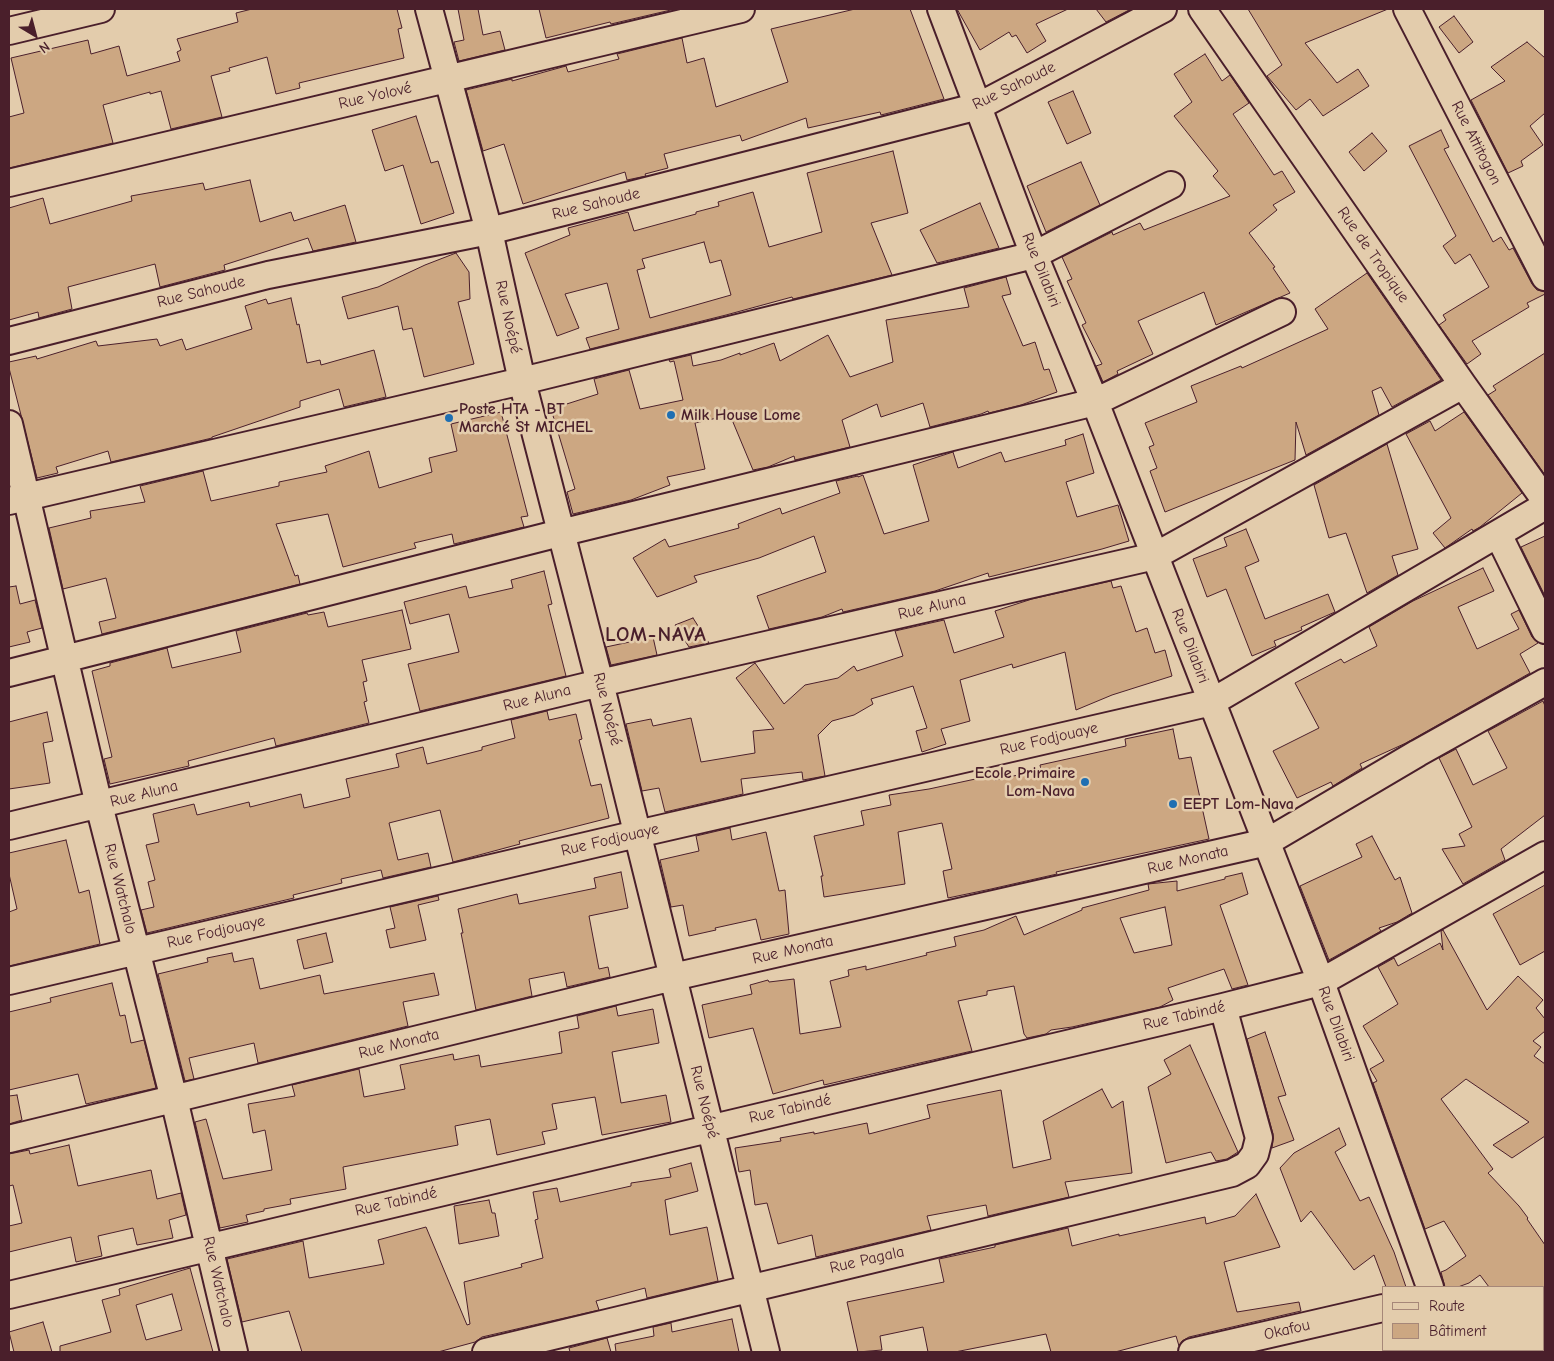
<!DOCTYPE html>
<html>
<head>
<meta charset="utf-8">
<style>
  body { margin:0 }
  #map { position:relative; width:1554px; height:1361px; overflow:hidden; background:#e3ccac; font-family:"Comic Neue",sans-serif }
  canvas { display:block }
  .frame { position:absolute; inset:0; border:10px solid #4a1f2b; pointer-events:none }
  .legend { position:absolute; left:1382px; top:1286px; width:162px; height:65px; box-sizing:border-box; background:#e3ccac; border:1px solid #a68778; margin:0; padding:6px 9px; list-style:none; font-size:15px; color:#4a1f2b }
  .legend li { display:flex; align-items:center; gap:10px; height:25px }
  .legend b { width:25px; border:1px solid #a68778 }
  .north { position:absolute; left:10px; top:10px; width:50px; height:50px; -webkit-text-stroke:4px #e3ccac; paint-order:stroke; rotate:143deg; font-size:14px; font-weight:700; line-height:20px; text-align:center; color:#4a1f2b }
  .north::after { content:''; display:block; margin:auto; width:18px; height:22px; background:#4a1f2b; clip-path:polygon(50% 0,100% 100%,50% 72%,0 100%) }
</style>
</head>
<body>
<div id="map">
<canvas width="1554" height="1361"></canvas>
<div class="frame"></div>
<ul class="legend">
<li><b style="height:6px;background:#e3ccac"></b>Route</li>
<li><b style="height:14px;background:#cca782"></b>Bâtiment</li>
</ul>
<div class="north">N</div>
</div>
<script>
const g = document.querySelector('canvas').getContext('2d');
g.lineJoin = 'round';
function fill(path, color) {
  g.fillStyle = color;
  g.fill(path, 'evenodd');
}
function shape(rows) {
  const path = new Path2D();
  for (const r of rows) {
    path.moveTo(r[0], r[1]);
    for (let i = 2; i < r.length; i += 2) path.lineTo(r[i], r[i + 1]);
  }
  return path;
}
function trace(path, color, width, dash) {
  g.strokeStyle = color;
  g.lineWidth = width;
  g.lineCap = dash ? 'butt' : 'round';
  g.setLineDash(dash || []);
  g.stroke(path);
}
function write(font, color, halo, rows, align = 'center') {
  g.font = font + ' "Comic Neue",sans-serif';
  g.lineWidth = 5;
  g.setLineDash([]);
  g.textBaseline = 'middle';
  g.strokeStyle = halo;
  g.fillStyle = color;
  for (const [text, x, y, turn = 0] of rows) {
    g.save();
    g.translate(x, y);
    g.rotate((+turn || 0) * Math.PI / 180);
    g.textAlign = isNaN(turn) ? turn : align;
    if (halo) g.strokeText(text, 0, 0);
    g.fillText(text, 0, 0);
    g.restore();
  }
}
const building = shape([
  [252,9,397,9,402,28,398,29,404,58,299,83,300,88,276,94,267,57,229,68,230,71,211,76,222,117,171,129,161,91,150,94,150,92,103,105,113,143,9,168,9,117,24,113,11,58,88,40,91,54,119,46,127,76,180,61,177,52,181,50,177,39,238,22,236,13,252,9],
  [458,9,478,9,483,35,500,31,505,50,459,61,454,42,464,40,458,9],
  [539,9,675,9,611,24,610,22,546,38,539,9],
  [855,9,910,9,944,99,881,115,880,112,808,128,806,118,742,141,740,135,664,154,668,168,645,174,646,176,627,180,625,172,523,204,504,144,483,151,466,90,512,79,512,81,566,66,568,72,619,59,617,54,682,38,687,63,704,58,716,107,788,82,771,29,855,9],
  [957,9,1068,9,1036,24,1046,41,1027,53,1016,35,1012,37,1009,32,980,50,957,9],
  [1096,9,1131,9,1106,22,1096,9],
  [1248,9,1388,9,1305,43,1337,83,1358,69,1369,86,1323,116,1310,99,1296,110,1267,76,1282,65,1248,9],
  [1454,16,1473,42,1459,53,1439,27,1454,16],
  [1527,42,1545,58,1545,113,1530,126,1543,145,1521,161,1523,166,1508,173,1471,100,1505,81,1491,67,1527,42],
  [1205,54,1222,81,1230,75,1249,103,1233,114,1274,175,1282,171,1295,192,1273,205,1277,210,1249,233,1275,267,1273,268,1290,293,1216,325,1204,292,1138,321,1153,354,1117,371,1118,374,1103,382,1096,366,1102,364,1082,325,1086,323,1067,281,1072,279,1062,257,1112,232,1113,235,1140,223,1144,230,1230,196,1213,176,1218,171,1174,116,1192,102,1174,74,1205,54],
  [1073,91,1091,133,1067,144,1048,102,1073,91],
  [416,116,431,163,438,161,454,213,421,224,403,165,385,171,372,130,416,116],
  [1441,130,1449,147,1444,149,1493,242,1501,237,1509,250,1513,248,1532,284,1537,290,1545,292,1545,294,1527,303,1529,307,1472,341,1481,354,1467,364,1439,325,1446,320,1443,315,1489,287,1470,254,1455,264,1443,246,1456,236,1409,146,1441,130],
  [1372,133,1387,151,1364,171,1349,152,1372,133],
  [893,151,908,213,871,223,892,275,793,299,792,297,726,315,590,349,586,338,619,329,607,283,565,294,579,328,557,336,525,253,570,235,568,228,628,212,634,231,696,214,696,212,719,206,718,202,753,192,769,247,822,232,807,173,893,151],
  [704,242,710,263,721,260,731,295,650,318,637,270,645,268,642,259,704,242],
  [1081,162,1100,205,1046,232,1027,186,1081,162],
  [250,180,260,222,291,212,294,221,345,205,356,242,313,251,308,238,224,265,225,270,160,287,155,264,68,287,72,309,39,318,38,312,9,320,9,208,43,198,50,224,132,201,131,196,203,183,205,190,250,180],
  [980,203,999,248,937,263,920,230,980,203],
  [456,253,469,272,470,299,458,302,474,364,424,377,412,328,403,330,398,306,348,319,342,297,378,287,425,265,456,253],
  [1367,273,1441,380,1392,407,1381,387,1372,391,1379,415,1306,455,1296,422,1295,460,1165,512,1150,471,1157,468,1149,447,1154,445,1145,423,1197,402,1191,386,1241,366,1242,368,1328,329,1315,309,1367,273],
  [1006,277,1011,294,1002,296,1023,346,1035,342,1044,370,1049,369,1057,392,1021,405,989,413,988,411,981,414,930,427,923,403,881,417,877,404,842,420,850,447,795,460,794,456,768,467,753,470,730,415,695,423,705,469,667,477,670,485,631,500,573,514,567,492,575,489,551,409,598,394,594,379,629,370,640,409,683,400,674,361,670,362,669,360,691,355,693,366,721,360,740,353,740,355,774,343,780,361,828,335,850,377,893,362,886,320,969,307,964,288,1006,277],
  [291,298,297,325,299,324,307,363,320,360,321,365,374,350,386,397,344,407,339,389,300,401,300,407,212,437,212,438,111,462,108,451,56,467,58,473,37,478,9,368,9,362,36,356,37,359,96,341,98,346,157,339,160,346,182,339,186,350,252,329,245,306,266,299,268,304,291,298],
  [1545,353,1545,475,1488,395,1496,390,1493,386,1545,353],
  [501,412,528,516,521,517,524,527,454,544,452,534,414,543,416,548,343,567,328,514,276,524,295,576,298,575,300,584,102,634,99,622,116,618,106,578,63,589,49,528,91,518,90,511,145,502,140,486,203,471,211,501,279,486,279,482,327,472,325,466,369,451,379,488,432,472,429,458,457,451,451,424,501,412],
  [1464,412,1522,493,1480,527,1473,531,1472,529,1445,548,1433,533,1451,518,1406,434,1430,421,1435,431,1464,412],
  [1083,434,1094,473,1066,482,1077,517,1118,505,1129,541,1102,549,989,577,988,573,935,591,843,612,842,609,822,617,769,629,757,596,826,572,814,536,759,558,694,576,697,582,657,597,633,558,665,539,669,547,739,528,738,524,780,508,782,514,840,493,836,481,858,476,858,477,863,475,884,534,929,521,913,465,953,452,958,468,1001,452,1005,462,1066,445,1065,440,1083,434],
  [1387,444,1418,549,1392,556,1398,575,1367,593,1346,533,1329,538,1314,485,1387,444],
  [1246,529,1259,561,1245,567,1265,619,1328,594,1335,612,1301,627,1302,630,1274,641,1276,646,1252,656,1226,589,1207,597,1193,559,1227,546,1224,538,1246,529],
  [1545,536,1545,596,1521,547,1545,536],
  [1483,568,1494,591,1458,607,1477,649,1519,629,1511,614,1519,610,1532,637,1538,643,1520,654,1530,673,1406,743,1360,764,1362,768,1333,786,1331,782,1297,798,1273,751,1319,728,1295,683,1341,659,1344,663,1377,646,1369,627,1413,601,1483,568],
  [544,571,552,604,548,605,566,676,420,711,408,664,459,652,449,614,410,624,404,602,466,586,469,598,513,588,511,580,544,571],
  [1111,581,1113,588,1121,586,1136,632,1147,628,1155,653,1165,650,1172,676,1112,695,1076,710,1065,652,1013,668,1012,664,960,680,970,721,941,729,946,744,922,752,916,731,927,728,913,686,871,699,873,704,854,715,832,721,818,735,825,776,803,780,802,772,741,779,743,794,665,812,659,788,642,791,626,724,651,719,653,726,691,718,701,762,755,753,753,731,774,729,736,678,755,663,784,704,805,685,838,678,854,666,857,671,903,656,895,631,944,620,954,653,1004,637,995,611,1032,599,1111,581],
  [16,586,20,604,35,600,42,628,27,632,30,642,9,647,9,587,16,586],
  [402,610,411,649,362,660,367,681,363,682,367,701,364,702,369,723,276,746,274,738,188,761,189,766,110,784,104,759,112,757,92,671,110,666,110,663,167,648,172,668,241,652,236,631,307,613,308,615,324,612,328,627,402,610],
  [693,618,709,643,689,647,675,625,693,618],
  [653,637,657,655,611,665,606,647,653,637],
  [1543,701,1545,706,1545,815,1501,849,1505,860,1463,884,1442,849,1465,846,1459,834,1472,827,1439,758,1456,749,1473,785,1507,768,1488,731,1543,701],
  [547,711,549,720,576,714,582,739,579,740,591,786,601,784,609,818,519,841,520,844,453,862,440,810,389,823,398,860,428,853,431,867,383,878,381,870,341,879,342,883,293,895,294,898,147,933,141,910,154,907,148,882,155,880,146,845,159,842,153,814,194,804,197,815,249,802,250,807,301,794,304,808,350,797,346,779,399,767,396,754,423,747,427,764,482,750,482,747,515,738,511,720,547,711],
  [47,712,53,741,43,743,50,783,9,789,9,722,47,712],
  [1173,729,1179,759,1191,757,1209,839,1056,872,1057,874,991,889,948,898,943,871,952,869,942,823,898,832,905,884,824,897,821,876,823,876,814,836,864,825,861,811,891,805,889,795,929,789,994,775,995,780,1041,770,1040,765,1126,746,1125,739,1173,729],
  [730,828,732,840,766,832,779,891,785,890,789,934,761,940,756,919,715,928,716,930,689,936,683,905,671,907,660,860,699,851,696,836,730,828],
  [1372,836,1395,880,1400,877,1412,913,1397,922,1379,928,1381,931,1329,960,1300,886,1362,857,1356,844,1372,836],
  [66,840,79,893,89,890,100,944,9,966,9,912,17,909,9,874,9,853,66,840],
  [621,872,628,908,589,916,599,969,608,967,610,977,567,987,564,972,529,979,532,996,476,1010,461,933,463,933,458,909,517,894,519,904,596,888,594,878,621,872],
  [1242,873,1248,894,1220,905,1248,985,1232,989,1224,969,1168,988,1173,1000,1160,1007,1072,1027,1051,1030,1046,1034,1027,1038,1024,1034,1014,986,987,991,987,995,958,1001,972,1051,824,1085,823,1080,773,1094,753,1028,709,1038,702,1005,752,994,750,985,768,980,769,982,794,979,800,1034,841,1027,830,981,849,976,848,970,866,966,866,970,927,955,926,953,956,946,954,937,984,930,1016,916,1024,935,1082,910,1082,908,1149,890,1148,884,1177,881,1177,891,1225,879,1225,877,1242,873],
  [1165,907,1172,945,1134,953,1120,918,1165,907],
  [1545,885,1545,951,1520,965,1493,914,1545,885],
  [438,896,439,900,418,905,426,940,390,948,386,930,395,928,390,907,438,896],
  [1443,930,1487,1010,1518,976,1543,1000,1536,1008,1545,1019,1545,1031,1533,1041,1541,1047,1534,1056,1545,1064,1545,1136,1512,1158,1493,1145,1529,1122,1466,1079,1441,1099,1493,1169,1488,1173,1519,1206,1528,1218,1527,1219,1545,1245,1545,1287,1489,1287,1480,1275,1469,1283,1458,1287,1445,1287,1441,1272,1446,1270,1466,1256,1444,1221,1425,1229,1373,1083,1377,1081,1370,1069,1384,1061,1363,1026,1398,1004,1378,967,1394,958,1398,966,1440,943,1443,950,1441,931,1443,930],
  [326,933,333,962,304,969,297,940,326,933],
  [232,953,234,962,253,958,260,989,320,975,324,994,434,973,439,995,403,1002,408,1026,258,1063,254,1043,189,1058,194,1079,185,1081,158,974,208,962,207,958,232,953],
  [112,983,120,1016,125,1015,131,1043,144,1040,156,1088,86,1104,78,1074,9,1090,9,1012,51,1002,50,998,112,983],
  [616,1006,618,1016,653,1009,659,1043,612,1052,621,1103,666,1095,671,1122,602,1135,595,1097,552,1104,557,1129,542,1132,545,1144,497,1155,490,1119,455,1126,458,1145,343,1167,346,1189,290,1199,291,1204,264,1209,264,1211,246,1215,248,1222,220,1228,195,1122,206,1119,223,1179,272,1170,265,1130,253,1133,248,1104,295,1096,292,1085,359,1069,364,1097,405,1089,400,1065,453,1054,454,1060,479,1055,481,1067,562,1053,559,1032,579,1028,577,1016,616,1006],
  [1265,1032,1286,1095,1278,1097,1294,1140,1272,1148,1273,1134,1247,1039,1265,1032],
  [1190,1045,1238,1152,1227,1159,1216,1161,1211,1152,1166,1163,1148,1087,1171,1074,1164,1060,1190,1045],
  [1102,1089,1112,1108,1123,1101,1132,1173,1065,1182,1069,1197,988,1216,986,1205,927,1216,931,1230,816,1257,812,1235,778,1244,767,1203,755,1205,750,1170,739,1172,735,1148,781,1141,780,1138,814,1132,814,1134,867,1123,869,1134,930,1118,927,1105,1001,1090,1013,1168,1051,1159,1043,1121,1102,1089],
  [17,1095,22,1120,9,1124,9,1096,17,1095],
  [1339,1128,1346,1145,1335,1152,1360,1201,1369,1197,1394,1252,1406,1287,1386,1287,1374,1255,1354,1270,1311,1211,1301,1222,1280,1168,1294,1153,1339,1128],
  [69,1145,78,1186,151,1170,157,1199,181,1193,186,1215,169,1220,173,1238,137,1245,133,1228,98,1236,102,1256,76,1262,71,1237,9,1252,9,1226,22,1223,13,1185,9,1186,9,1154,29,1150,30,1154,69,1145],
  [691,1163,698,1191,665,1200,670,1235,707,1227,718,1281,647,1298,645,1288,596,1301,599,1310,482,1337,475,1342,438,1352,302,1352,289,1311,242,1322,227,1259,303,1241,309,1278,384,1264,378,1240,426,1227,467,1325,470,1324,464,1282,522,1267,521,1264,543,1258,535,1220,538,1219,533,1192,557,1188,560,1202,631,1186,631,1183,671,1177,669,1169,691,1163],
  [1256,1194,1280,1247,1224,1262,1237,1312,1299,1302,1301,1311,1189,1337,1182,1341,1179,1346,1176,1336,1115,1352,1051,1352,1046,1334,955,1352,928,1352,923,1327,880,1336,882,1350,858,1352,847,1302,944,1282,939,1259,995,1247,995,1245,1068,1228,1072,1246,1119,1234,1119,1236,1205,1217,1206,1224,1235,1216,1256,1194],
  [489,1200,492,1213,495,1213,499,1236,459,1244,454,1206,489,1200],
  [190,1268,213,1352,60,1352,60,1346,111,1332,102,1300,120,1295,119,1289,190,1268],
  [172,1294,182,1330,146,1340,136,1305,172,1294],
  [732,1319,739,1352,616,1352,615,1344,654,1336,653,1327,671,1323,672,1332,732,1319],
  [43,1322,52,1352,14,1352,9,1332,43,1322],
  [607,1338,611,1352,570,1352,569,1348,607,1338]
]);
const street = shape([
  [429,9,489,231,522,381,600,683,766,1352],
  [941,9,1034,255,1095,402,1321,982,1430,1287],
  [1202,9,1463,385,1545,500],
  [1407,9,1545,277],
  [9,31,101,9],
  [9,183,741,9],
  [9,341,268,275,489,231,979,106,1163,9],
  [9,424,99,805,174,1099,234,1352],
  [9,501,522,381,1034,255,1171,185],
  [1498,534,1545,630],
  [9,673,560,533,1095,402,1282,312],
  [9,826,600,683,1155,556,1463,385],
  [9,981,637,834,1212,702,1545,506],
  [9,1139,673,977,1267,842,1418,753,1545,682],
  [9,1295,1223,1007,1321,982,1545,855],
  [1454,1350,1455,1352],
  [486,1352,1232,1173,1247,1165,1255,1154,1259,1138,1223,1007],
  [1192,1352,1383,1308]
]);
const markers = [
  [671,415,5,"#1f6fb2"],
  [449,418,5,"#1f6fb2"],
  [1085,782,5,"#1f6fb2"],
  [1173,804,5,"#1f6fb2"]
];
const streetNames = [
  ["Rue Sahoude",1014,86,-26],
  ["Rue Yolové",375,96,-13],
  ["Rue Attitogon",1476,143,63],
  ["Rue Sahoude",596,204,-14],
  ["Rue de Tropique",1373,255,55],
  ["Rue Dilabiri",1041,270,68],
  ["Rue Sahoude",201,292,-14],
  ["Rue Noépé",508,317,78],
  ["Rue Aluna",932,607,-13],
  ["Rue Dilabiri",1190,646,69],
  ["Rue Aluna",537,698,-14],
  ["Rue Noépé",607,709,76],
  ["Rue Fodjouaye",1049,739,-13],
  ["Rue Aluna",144,794,-14],
  ["Rue Fodjouaye",610,840,-13],
  ["Rue Monata",1188,860,-13],
  ["Rue Watchalo",120,889,76],
  ["Rue Fodjouaye",216,932,-13],
  ["Rue Monata",793,950,-13],
  ["Rue Tabindé",1184,1016,-13],
  ["Rue Dilabiri",1336,1024,70],
  ["Rue Monata",399,1044,-14],
  ["Rue Noépé",704,1102,76],
  ["Rue Tabindé",790,1109,-13],
  ["Rue Tabindé",396,1202,-13],
  ["Rue Pagala",867,1260,-13],
  ["Rue Watchalo",218,1282,77],
  ["Okafou",1287,1330,-13]
];
const poiNames = [
  ["Poste HTA - BT",459,409],
  ["Marché St MICHEL",459,427],
  ["Milk House Lome",681,415],
  ["Ecole Primaire",1075,773,"right"],
  ["Lom-Nava",1075,791,"right"],
  ["EEPT Lom-Nava",1183,804]
];
const districtNames = [
  ["LOM-NAVA",656,635]
];
fill(building, '#cca782');
trace(building, '#4a1f2b', 1);
trace(street, '#4a1f2b', 30);
trace(street, '#e3ccac', 26);
for (const [x, y, r, color] of markers) {
  const dot = new Path2D();
  dot.arc(x, y, r, 0, 2 * Math.PI);
  g.fillStyle = color;
  g.fill(dot);
  trace(dot, '#e3ccac', 2);
}
write('16px', '#4a1f2b', '#e3ccac', streetNames);
write('bold 16px', '#4a1f2b', '#e3ccac', poiNames, 'left');
g.letterSpacing = '1px';
write('bold 21px', '#4a1f2b', '#e3ccac', districtNames);
g.letterSpacing = '0px';
</script>
</body>
</html>
